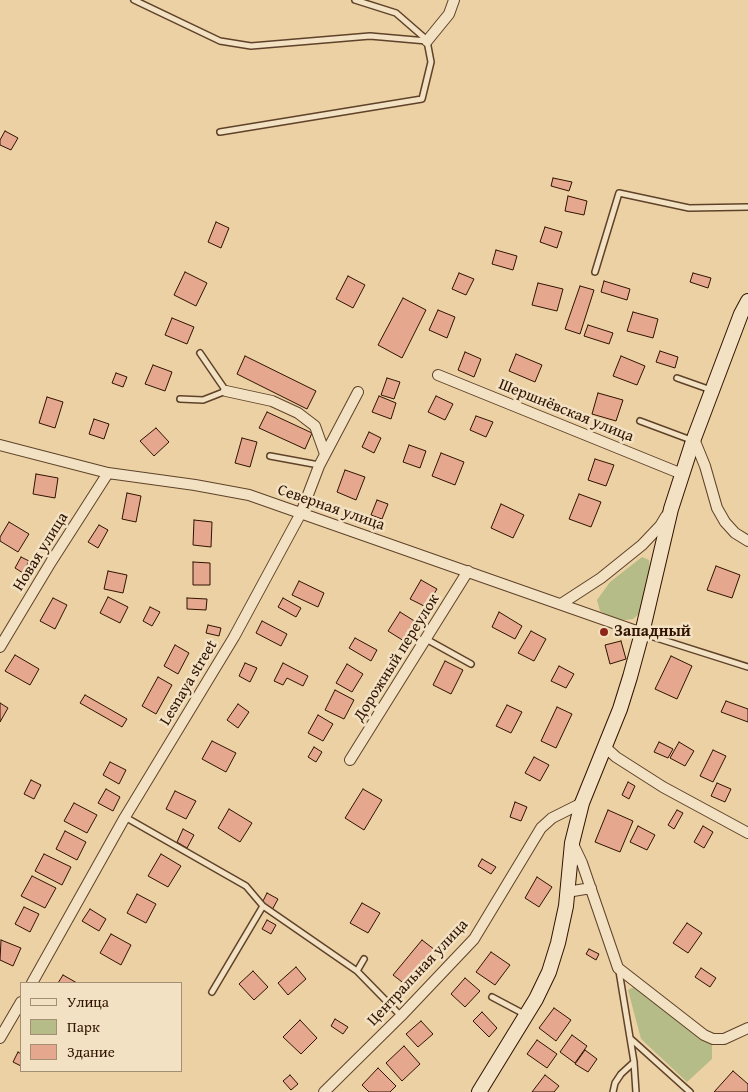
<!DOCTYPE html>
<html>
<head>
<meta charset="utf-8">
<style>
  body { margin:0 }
  #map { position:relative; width:748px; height:1092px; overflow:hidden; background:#ebd1a3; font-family:"Gentium Book Plus",serif }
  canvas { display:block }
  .legend { position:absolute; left:20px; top:982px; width:162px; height:90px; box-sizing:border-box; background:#f2e1c3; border:1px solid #a48f75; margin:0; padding:6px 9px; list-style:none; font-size:15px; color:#301300 }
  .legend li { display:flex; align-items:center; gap:10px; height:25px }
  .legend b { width:25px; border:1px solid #a48f75 }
</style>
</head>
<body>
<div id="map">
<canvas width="748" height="1092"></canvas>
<ul class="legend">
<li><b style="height:6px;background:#f2e1c3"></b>Улица</li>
<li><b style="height:14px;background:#b5bc88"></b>Парк</li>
<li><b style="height:14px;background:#e5a88f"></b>Здание</li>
</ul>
</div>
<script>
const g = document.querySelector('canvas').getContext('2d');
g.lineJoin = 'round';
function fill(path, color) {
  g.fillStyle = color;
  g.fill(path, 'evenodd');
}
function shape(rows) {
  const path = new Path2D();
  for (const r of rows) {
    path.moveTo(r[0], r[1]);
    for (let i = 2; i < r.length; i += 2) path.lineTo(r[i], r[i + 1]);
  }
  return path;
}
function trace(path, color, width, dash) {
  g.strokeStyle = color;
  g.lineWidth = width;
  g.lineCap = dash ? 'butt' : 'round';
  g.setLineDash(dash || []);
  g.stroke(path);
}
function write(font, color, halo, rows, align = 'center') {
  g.font = font + ' "Gentium Book Plus",serif';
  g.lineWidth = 5;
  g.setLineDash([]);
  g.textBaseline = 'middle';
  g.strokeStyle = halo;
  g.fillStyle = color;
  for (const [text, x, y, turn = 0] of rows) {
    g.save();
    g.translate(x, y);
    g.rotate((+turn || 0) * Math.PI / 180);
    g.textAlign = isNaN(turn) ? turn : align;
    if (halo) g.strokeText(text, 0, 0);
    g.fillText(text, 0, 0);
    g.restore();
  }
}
const green = shape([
  [642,557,649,560,650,576,640,613,633,619,617,621,600,611,597,600,610,582],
  [636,986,712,1044,712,1059,687,1082,641,1039,628,990]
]);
const building = shape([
  [5,131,18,138,11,150,0,145,0,140,5,131],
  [553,178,572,182,569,191,551,186,553,178],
  [568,196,587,201,584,215,565,211,568,196],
  [216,222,229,228,221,248,208,242,216,222],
  [545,227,562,232,557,248,540,242,545,227],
  [496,250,517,256,513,270,492,264,496,250],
  [185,272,207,283,196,306,174,295,185,272],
  [459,273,474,279,466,295,452,289,459,273],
  [693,273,711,278,708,288,690,282,693,273],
  [348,276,365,285,353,308,336,299,348,276],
  [604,281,630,289,627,300,601,292,604,281],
  [538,283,563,289,557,311,532,305,538,283],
  [580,286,594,290,580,334,565,329,580,286],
  [403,298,426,310,402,358,378,345,403,298],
  [438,310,455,317,447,338,429,330,438,310],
  [633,312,658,319,653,338,627,331,633,312],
  [172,318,194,327,187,344,165,335,172,318],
  [588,325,613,333,609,344,584,336,588,325],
  [660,351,678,357,675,368,656,362,660,351],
  [465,352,481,359,474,377,458,370,465,352],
  [516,354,542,365,535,382,509,371,516,354],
  [245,356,316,391,307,409,237,374,245,356],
  [621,356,645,366,637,385,613,376,621,356],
  [153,365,172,372,165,391,145,384,153,365],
  [116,373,127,377,123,387,112,383,116,373],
  [387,378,400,382,394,399,381,395,387,378],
  [598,393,623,400,616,421,592,414,598,393],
  [379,396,396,403,391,419,372,412,379,396],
  [436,396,453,404,445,420,428,412,436,396],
  [47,397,63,402,55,428,39,423,47,397],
  [267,412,312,433,305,449,259,428,267,412],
  [476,416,493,422,486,437,470,430,476,416],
  [94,419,109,424,104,439,89,434,94,419],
  [156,428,169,442,154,456,140,441,156,428],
  [369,432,381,438,374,453,362,447,369,432],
  [242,438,257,442,250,467,235,463,242,438],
  [409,445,426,451,420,468,403,462,409,445],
  [441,453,464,462,455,485,432,476,441,453],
  [595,459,614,465,606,486,588,480,595,459],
  [345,470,365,477,356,500,337,492,345,470],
  [36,474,58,478,55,498,33,494,36,474],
  [127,493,141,496,136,522,122,519,127,493],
  [579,494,601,502,591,527,569,519,579,494],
  [377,500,388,504,382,519,371,515,377,500],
  [501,504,524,515,513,538,491,528,501,504],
  [194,520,212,522,211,547,193,545,194,520],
  [9,522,29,534,18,552,0,541,0,537,9,522],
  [99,525,108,530,98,548,88,542,99,525],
  [21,557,29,561,23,573,15,568,21,557],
  [193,562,210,563,210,585,193,585,193,562],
  [716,566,740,575,732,598,707,590,716,566],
  [108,571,127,575,123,593,104,589,108,571],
  [421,580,437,589,426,607,410,599,421,580],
  [299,581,324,593,318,607,292,595,299,581],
  [108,597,128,607,120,623,100,613,108,597],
  [53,598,67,605,55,629,40,621,53,598],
  [187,598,207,599,206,610,187,609,187,598],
  [283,598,301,608,296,617,278,607,283,598],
  [150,607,160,612,152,626,143,621,150,607],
  [400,612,416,622,404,641,388,631,400,612],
  [499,612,522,626,515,639,492,627,499,612],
  [262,621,287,634,281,646,256,633,262,621],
  [208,625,221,628,219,636,206,633,208,625],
  [531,631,546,639,534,661,518,653,531,631],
  [355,638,377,650,371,661,349,648,355,638],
  [621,641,626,659,610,664,605,645,621,641],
  [175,645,189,653,178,674,164,666,175,645],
  [15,655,39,669,30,685,5,671,15,655],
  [671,656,692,666,677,699,655,689,671,656],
  [445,661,463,670,451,694,433,685,445,661],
  [245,663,257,668,250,682,239,676,245,663],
  [283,663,308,676,303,686,287,678,283,685,274,681,283,663],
  [347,664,363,674,352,692,336,683,347,664],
  [559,666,574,674,566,688,551,681,559,666],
  [158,677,172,685,156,714,142,706,158,677],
  [335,690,354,700,344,719,325,710,335,690],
  [85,695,127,719,122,727,80,703,85,695],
  [726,701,748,709,748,722,721,712,726,701],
  [0,703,8,708,0,722,0,703],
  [238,704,249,712,238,728,227,720,238,704],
  [507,705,522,712,511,733,496,726,507,705],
  [557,707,572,714,556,748,541,741,557,707],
  [318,715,333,724,323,741,308,733,318,715],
  [212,741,236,753,226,772,202,759,212,741],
  [659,742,673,749,668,758,654,752,659,742],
  [679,742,694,751,685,766,670,758,679,742],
  [314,747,322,752,316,762,308,757,314,747],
  [713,750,726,756,713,782,700,776,713,750],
  [534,757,549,765,540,781,525,773,534,757],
  [110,762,126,770,119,784,103,775,110,762],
  [31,780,41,785,34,799,24,794,31,780],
  [628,782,635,786,629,799,622,795,628,782],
  [717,783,731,789,725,802,711,796,717,783],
  [106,789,120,797,113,811,98,803,106,789],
  [363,789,382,800,364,830,345,818,363,789],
  [175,791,196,801,186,819,166,809,175,791],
  [515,802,527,807,521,821,510,817,515,802],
  [74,803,97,815,87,833,64,821,74,803],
  [229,809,252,823,240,842,218,828,229,809],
  [608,810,633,821,620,852,595,842,608,810],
  [677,810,683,813,674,829,668,825,677,810],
  [638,826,655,835,647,850,630,842,638,826],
  [703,826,713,832,704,848,694,842,703,826],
  [183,829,194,835,187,848,177,842,183,829],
  [65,831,86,842,77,860,56,849,65,831],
  [44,854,71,867,62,885,35,871,44,854],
  [161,854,181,866,168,887,148,876,161,854],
  [482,859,496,867,491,874,478,866,482,859],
  [32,876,56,888,45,908,21,896,32,876],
  [537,877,552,887,539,907,525,898,537,877],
  [267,893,278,899,272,910,262,903,267,893],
  [137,894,156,904,146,923,127,913,137,894],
  [362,903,380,913,368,933,350,923,362,903],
  [24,907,39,914,30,932,15,924,24,907],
  [90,909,106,919,99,931,82,921,90,909],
  [267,920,276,925,271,934,262,929,267,920],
  [687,923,702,933,688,953,673,943,687,923],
  [111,934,131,945,121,965,100,953,111,934],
  [1,940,21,948,13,966,0,960,1,940],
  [422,940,435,950,406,985,393,975,422,940],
  [589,949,599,954,596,960,586,954,589,949],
  [491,952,510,965,495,985,476,972,491,952],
  [296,967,306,979,288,995,278,983,296,967],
  [701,968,716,978,710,987,695,977,701,968],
  [253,971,268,987,254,1000,239,984,253,971],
  [63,975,77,983,58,983,63,975],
  [465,978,480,991,465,1007,451,994,465,978],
  [554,1008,571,1020,556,1041,539,1028,554,1008],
  [482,1012,497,1028,489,1037,473,1021,482,1012],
  [335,1019,348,1027,343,1034,331,1026,335,1019],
  [300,1020,317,1038,301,1054,283,1037,300,1020],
  [421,1021,433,1034,418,1047,406,1034,421,1021],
  [572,1035,587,1046,575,1063,560,1052,572,1035],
  [537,1040,557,1054,547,1068,527,1054,537,1040],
  [404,1046,420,1064,402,1081,386,1063,404,1046],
  [585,1050,597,1059,588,1072,575,1064,585,1050],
  [18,1052,21,1054,21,1066,13,1062,18,1052],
  [378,1068,396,1086,390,1092,369,1092,362,1085,378,1068],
  [733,1071,748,1084,748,1092,714,1092,733,1071],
  [290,1075,298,1084,291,1090,283,1081,290,1075],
  [545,1075,559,1086,554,1092,532,1092,545,1075]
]);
const lane = shape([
  [134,0,220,41,251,46,370,36,427,41,431,62,422,99,220,132],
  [355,0,396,13,427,40],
  [595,272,619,193,689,208,748,207],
  [677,378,711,390],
  [180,399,203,400,226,391,200,353],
  [640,421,691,440],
  [270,456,319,465],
  [644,634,748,667],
  [426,639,471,664],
  [125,817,246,886,263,906,357,971,401,1016],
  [357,971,364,959],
  [619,971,634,1062,636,1092],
  [212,992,263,906],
  [492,997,526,1015],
  [631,1039,690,1092],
  [613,1092,615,1083,621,1074,634,1062]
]);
const street = shape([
  [427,41,449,14,454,0],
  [438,375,682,474],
  [226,391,272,401,298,413,315,426,325,454],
  [694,439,705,466,717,508,725,522,735,533,748,541],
  [0,445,108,473,195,485,249,495,642,633],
  [561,604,601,578,642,545,660,526,666,516],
  [0,647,51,562,108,473],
  [605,747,616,757,663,787,748,833],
  [350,760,468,571],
  [573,844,582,863,618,968,704,1035,713,1039,724,1039,748,1028],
  [567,892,591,888],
  [32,983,125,817,234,637,301,513,319,466,358,392],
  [0,1038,21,1002],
  [324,1092,401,1016,474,939,541,828,552,818,582,803]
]);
const secondary = shape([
  [479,1092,536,999,549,972,558,943,566,906,572,843,582,803,620,709,630,677,642,633,671,509,693,441,741,314,748,301]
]);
const markers = [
  [604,632,5,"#8f2418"]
];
const streetNames = [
  ["Шершнёвская улица",566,411,22],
  ["Северная улица",331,508,19],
  ["Новая улица",41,552,-58],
  ["Дорожный переулок",397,658,-58],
  ["Lesnaya street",189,683,-59],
  ["Центральная улица",418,973,-47]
];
const poiNames = [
  ["Западный",614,632]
];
fill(green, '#b5bc88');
fill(building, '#e5a88f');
trace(building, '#301300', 1);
trace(lane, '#5f4229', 8);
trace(street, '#5f4229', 12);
trace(secondary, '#301300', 16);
trace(lane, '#f2e1c3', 5);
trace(street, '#f2e1c3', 10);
trace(secondary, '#f2e1c3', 14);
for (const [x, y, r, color] of markers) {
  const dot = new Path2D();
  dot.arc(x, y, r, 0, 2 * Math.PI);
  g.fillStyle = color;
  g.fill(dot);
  trace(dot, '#f2e1c3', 2);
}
write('16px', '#301300', '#f2e1c3', streetNames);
write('bold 16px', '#301300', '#f2e1c3', poiNames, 'left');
</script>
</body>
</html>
